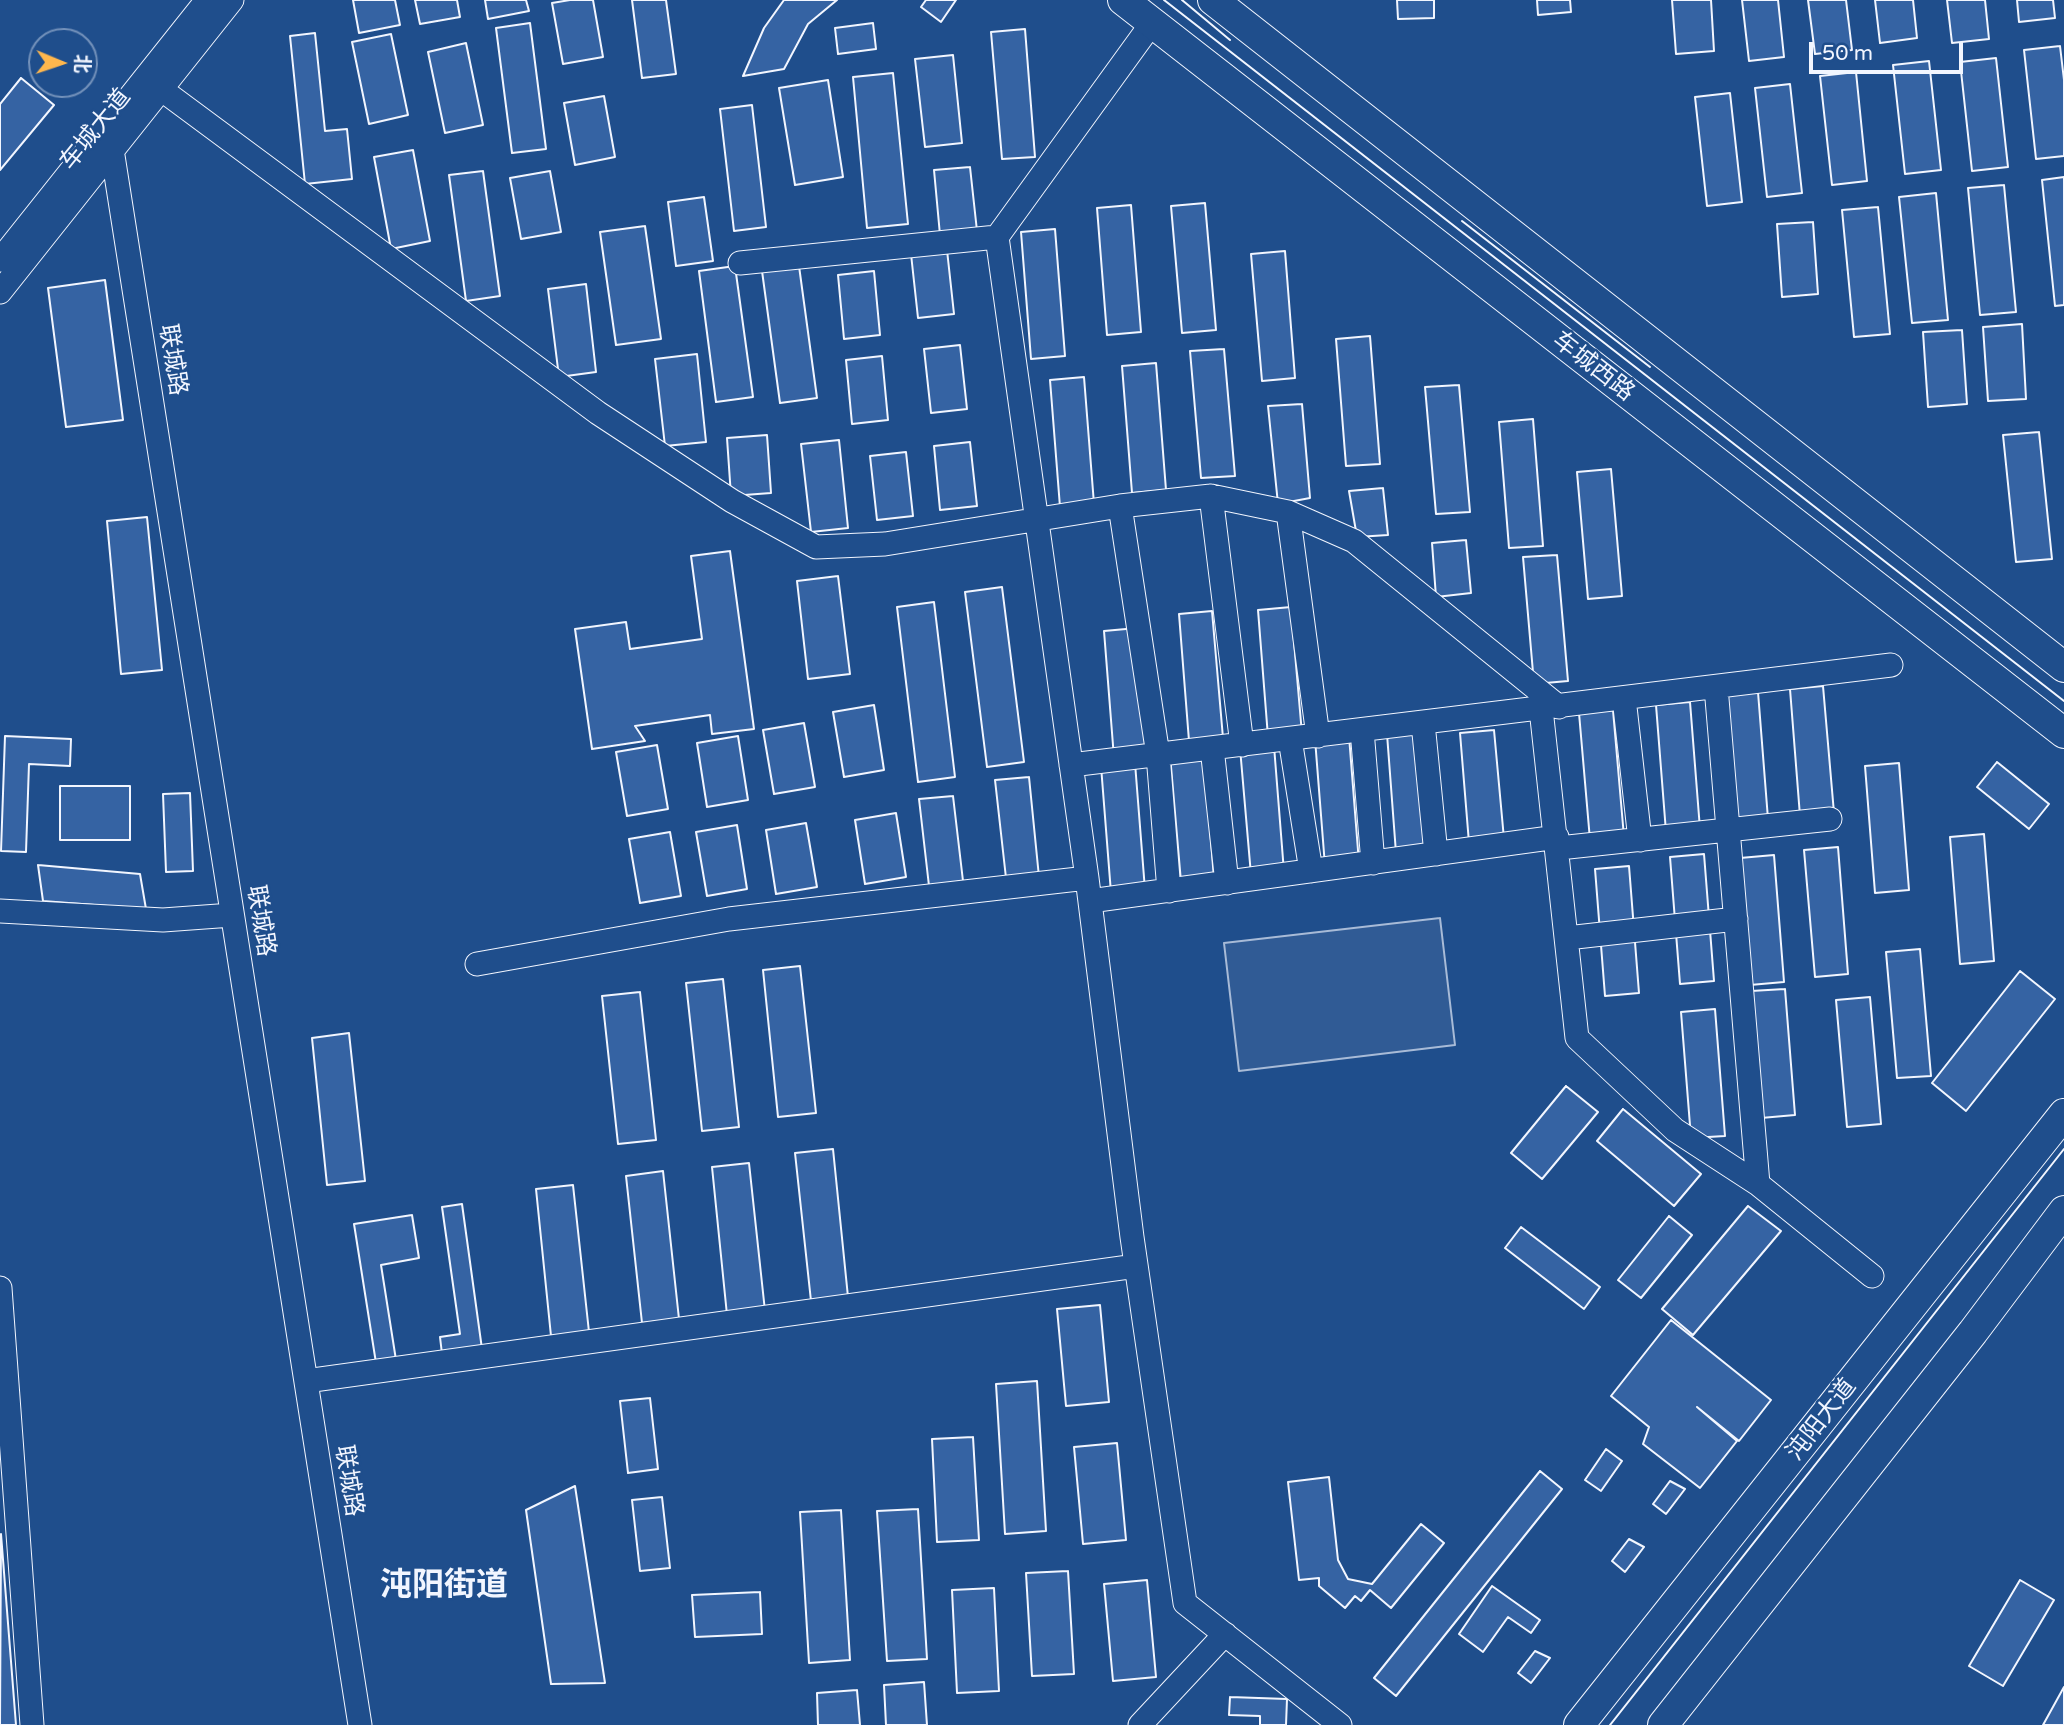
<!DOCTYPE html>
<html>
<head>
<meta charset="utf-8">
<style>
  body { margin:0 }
  #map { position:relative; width:2064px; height:1725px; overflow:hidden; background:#1f4e8c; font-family:"Varela Round","Noto Sans SC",sans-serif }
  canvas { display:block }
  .north { position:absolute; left:28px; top:28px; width:70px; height:70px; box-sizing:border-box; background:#1f4e8c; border:2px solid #7391ba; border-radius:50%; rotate:92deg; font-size:19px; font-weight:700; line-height:28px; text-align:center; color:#f2f6ff }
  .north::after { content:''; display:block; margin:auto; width:24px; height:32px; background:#ffb74d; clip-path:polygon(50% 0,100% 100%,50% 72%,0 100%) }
  .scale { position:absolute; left:1809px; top:42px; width:154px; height:32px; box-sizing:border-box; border:4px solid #f2f6ff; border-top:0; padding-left:9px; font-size:21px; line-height:24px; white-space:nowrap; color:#f2f6ff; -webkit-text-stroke:5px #1f4e8c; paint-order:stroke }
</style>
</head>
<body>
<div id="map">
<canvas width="2064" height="1725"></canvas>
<div class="north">北</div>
<div class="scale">50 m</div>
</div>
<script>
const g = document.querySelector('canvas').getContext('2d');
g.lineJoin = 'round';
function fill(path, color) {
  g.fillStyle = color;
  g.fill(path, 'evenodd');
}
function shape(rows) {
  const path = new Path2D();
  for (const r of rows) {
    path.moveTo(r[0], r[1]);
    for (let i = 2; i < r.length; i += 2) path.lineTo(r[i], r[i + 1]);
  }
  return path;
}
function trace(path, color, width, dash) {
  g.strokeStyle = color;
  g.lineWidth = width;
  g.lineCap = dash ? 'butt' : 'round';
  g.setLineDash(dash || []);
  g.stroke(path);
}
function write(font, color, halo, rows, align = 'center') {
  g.font = font + ' "Varela Round","Noto Sans SC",sans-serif';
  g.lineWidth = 5;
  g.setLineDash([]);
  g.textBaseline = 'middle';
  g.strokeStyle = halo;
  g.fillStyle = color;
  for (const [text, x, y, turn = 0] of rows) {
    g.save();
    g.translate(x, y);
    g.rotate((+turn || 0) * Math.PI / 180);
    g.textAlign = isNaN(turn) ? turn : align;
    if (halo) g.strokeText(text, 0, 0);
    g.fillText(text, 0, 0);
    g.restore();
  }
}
const green = shape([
  [1440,918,1455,1045,1239,1071,1224,943,1440,918]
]);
const building = shape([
  [353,0,395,0,400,25,359,33,353,0],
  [415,0,457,0,460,17,420,24,415,0],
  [485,0,526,0,529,11,488,19,485,0],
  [570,0,593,0,603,57,563,64,552,3,570,0],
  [632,0,666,0,676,74,642,78,632,0],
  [784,0,837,0,808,24,784,69,743,76,764,28,784,0],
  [926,0,956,0,941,22,921,7,926,0],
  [1397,0,1434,0,1434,18,1398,19,1397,0],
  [1537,0,1570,0,1571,12,1538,15,1537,0],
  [1672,0,1711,0,1714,51,1676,54,1672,0],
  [1742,0,1778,0,1784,57,1749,61,1742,0],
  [1808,0,1846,0,1852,50,1815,54,1808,0],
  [1875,0,1913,0,1917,38,1880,43,1875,0],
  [1947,0,1985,0,1989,39,1952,43,1947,0],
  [2017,0,2053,0,2055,18,2019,22,2017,0],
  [530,23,546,149,512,153,496,28,530,23],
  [873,23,876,49,838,54,835,28,873,23],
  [1025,29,1035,157,1002,159,991,32,1025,29],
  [315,33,325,131,347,129,352,179,305,184,290,36,315,33],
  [391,34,408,115,369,124,352,42,391,34],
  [466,43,483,125,445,133,428,52,466,43],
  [2060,46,2064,80,2064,156,2036,159,2024,50,2060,46],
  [953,55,962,143,925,147,915,59,953,55],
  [1996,58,2008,167,1972,171,1960,62,1996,58],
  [1929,61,1941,170,1905,174,1893,65,1929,61],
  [1856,72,1867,181,1832,185,1820,76,1856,72],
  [893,73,908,224,867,228,853,77,893,73],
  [21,78,54,105,0,170,0,104,21,78],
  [828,80,843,177,795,185,779,88,828,80],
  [1790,84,1802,193,1767,197,1755,88,1790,84],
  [1730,93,1742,202,1707,206,1695,97,1730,93],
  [604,96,615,157,575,165,564,103,604,96],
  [752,105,766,227,734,231,720,109,752,105],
  [413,150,430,241,391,249,374,157,413,150],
  [970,167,977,231,940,235,934,170,970,167],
  [483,171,500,296,466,301,449,175,483,171],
  [550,171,561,232,521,239,510,178,550,171],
  [2064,177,2064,305,2055,306,2042,180,2064,177],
  [2004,185,2016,312,1980,315,1968,188,2004,185],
  [1936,193,1948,320,1912,323,1899,197,1936,193],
  [704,197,713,261,676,266,668,202,704,197],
  [1205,203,1216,330,1182,333,1171,206,1205,203],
  [1131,205,1141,332,1107,335,1097,208,1131,205],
  [1878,207,1890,334,1854,337,1842,210,1878,207],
  [1813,222,1818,294,1782,297,1777,224,1813,222],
  [645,226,661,339,616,345,600,232,645,226],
  [1055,229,1065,356,1031,359,1021,232,1055,229],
  [947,250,954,314,918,318,911,254,947,250],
  [1285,251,1295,378,1262,381,1251,254,1285,251],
  [735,266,753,397,716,402,699,271,735,266],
  [799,266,817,398,780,403,762,271,799,266],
  [874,271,880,335,844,339,838,275,874,271],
  [105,280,123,420,66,427,48,288,105,280],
  [586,284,596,372,559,377,548,289,586,284],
  [2022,324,2026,399,1988,401,1983,327,2022,324],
  [1962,330,1967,404,1928,407,1923,332,1962,330],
  [1370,336,1380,464,1346,466,1336,339,1370,336],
  [960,345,967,409,931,413,924,349,960,345],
  [1224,349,1235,476,1201,478,1190,351,1224,349],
  [697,354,706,442,665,446,655,359,697,354],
  [882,356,888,420,852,424,846,360,882,356],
  [1156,363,1166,490,1132,493,1122,366,1156,363],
  [1084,377,1094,504,1060,507,1050,380,1084,377],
  [1459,385,1470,512,1436,514,1425,387,1459,385],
  [1302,404,1310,498,1278,504,1268,406,1302,404],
  [1533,419,1543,546,1509,548,1499,422,1533,419],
  [2039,432,2052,559,2016,562,2003,435,2039,432],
  [767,435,771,493,731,496,727,438,767,435],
  [839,440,848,528,811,532,801,444,839,440],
  [970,442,977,506,940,510,934,446,970,442],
  [906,452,913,516,877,520,870,456,906,452],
  [1611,469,1622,596,1588,599,1577,472,1611,469],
  [1383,488,1388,535,1357,537,1349,491,1383,488],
  [147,517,162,670,121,674,107,521,147,517],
  [1466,540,1471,593,1436,597,1432,543,1466,540],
  [730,551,754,729,712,734,710,715,635,726,645,741,592,749,575,629,626,622,630,649,702,639,691,556,730,551],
  [1557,555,1568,681,1534,684,1523,557,1557,555],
  [838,576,850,674,808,679,797,581,838,576],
  [1002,587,1024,762,987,767,965,592,1002,587],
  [934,602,955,777,918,782,897,607,934,602],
  [1291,607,1302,734,1268,737,1258,610,1291,607],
  [1212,611,1223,738,1189,741,1179,614,1212,611],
  [1137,628,1148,755,1114,758,1104,631,1137,628],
  [1823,686,1834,813,1800,816,1790,689,1823,686],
  [1758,692,1768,819,1735,822,1724,695,1758,692],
  [1690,702,1700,829,1666,832,1656,705,1690,702],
  [874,705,884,770,844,777,833,712,874,705],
  [1613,710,1624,837,1590,840,1579,713,1613,710],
  [804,723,815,787,774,794,763,730,804,723],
  [1494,730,1504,839,1469,843,1460,733,1494,730],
  [1420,731,1430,851,1396,853,1387,734,1420,731],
  [5,736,71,739,70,766,29,764,26,852,1,851,5,736],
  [738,736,748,800,707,807,697,743,738,736],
  [1349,736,1359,863,1325,866,1315,739,1349,736],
  [657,745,668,809,627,816,616,752,657,745],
  [1274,746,1284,872,1251,875,1240,748,1274,746],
  [1204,752,1214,879,1181,882,1170,755,1204,752],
  [1997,762,2049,804,2029,829,1977,787,1997,762],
  [1135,763,1145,890,1111,893,1101,766,1135,763],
  [1899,763,1909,890,1875,893,1865,766,1899,763],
  [1029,777,1039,877,1006,878,995,780,1029,777],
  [60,786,130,786,130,840,60,840,60,786],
  [190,793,193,871,166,872,163,794,190,793],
  [953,796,963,881,929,886,919,799,953,796],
  [896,813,906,877,865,884,855,820,896,813],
  [806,823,817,887,776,894,766,830,806,823],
  [737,825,747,889,707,896,696,832,737,825],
  [670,832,681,896,640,903,629,839,670,832],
  [1984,834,1994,961,1960,964,1950,837,1984,834],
  [1838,847,1848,974,1815,977,1804,850,1838,847],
  [1704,854,1714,981,1680,984,1670,857,1704,854],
  [1774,855,1784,982,1750,985,1740,858,1774,855],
  [38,865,140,874,146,909,43,901,38,865],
  [1629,866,1639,993,1605,996,1595,869,1629,866],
  [1920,949,1931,1076,1897,1078,1886,952,1920,949],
  [800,966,816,1113,778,1117,763,970,800,966],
  [2020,971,2055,999,1966,1111,1932,1083,2020,971],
  [723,979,739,1127,702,1131,686,983,723,979],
  [1785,989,1795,1115,1761,1118,1751,991,1785,989],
  [640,992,656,1140,618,1144,602,996,640,992],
  [1870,997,1881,1124,1847,1127,1836,1000,1870,997],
  [1715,1009,1725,1136,1691,1138,1681,1012,1715,1009],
  [349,1033,365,1181,327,1185,312,1038,349,1033],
  [1566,1086,1598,1112,1542,1179,1511,1153,1566,1086],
  [1623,1109,1701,1174,1674,1206,1597,1141,1623,1109],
  [833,1149,848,1297,811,1301,795,1153,833,1149],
  [749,1163,765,1311,727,1315,712,1167,749,1163],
  [663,1171,679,1319,642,1323,626,1176,663,1171],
  [573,1185,589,1332,551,1336,536,1189,573,1185],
  [462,1204,482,1349,442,1354,440,1337,460,1334,442,1207,462,1204],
  [1748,1206,1781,1231,1693,1335,1662,1309,1748,1206],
  [412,1215,419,1258,381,1265,396,1360,376,1363,354,1224,412,1215],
  [1669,1216,1692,1235,1641,1298,1618,1280,1669,1216],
  [1521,1227,1600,1287,1584,1309,1505,1248,1521,1227],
  [1100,1305,1109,1402,1066,1406,1057,1309,1100,1305],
  [1671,1320,1771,1400,1739,1441,1697,1407,1737,1441,1700,1488,1643,1444,1649,1427,1611,1396,1671,1320],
  [1037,1381,1046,1531,1005,1534,996,1384,1037,1381],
  [650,1398,658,1469,628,1473,620,1401,650,1398],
  [973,1437,979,1540,937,1542,932,1439,973,1437],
  [1117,1443,1126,1540,1083,1544,1074,1447,1117,1443],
  [1606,1449,1622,1461,1601,1491,1585,1480,1606,1449],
  [1540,1471,1562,1489,1396,1696,1374,1678,1540,1471],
  [1329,1477,1338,1560,1348,1579,1372,1584,1421,1524,1444,1543,1391,1608,1370,1590,1361,1601,1355,1596,1345,1608,1319,1586,1319,1578,1299,1580,1288,1482,1329,1477],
  [1670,1481,1685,1489,1666,1514,1653,1504,1670,1481],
  [575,1486,605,1683,551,1684,526,1510,575,1486],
  [662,1497,670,1568,640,1571,632,1500,662,1497],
  [918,1509,927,1659,887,1661,877,1511,918,1509],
  [841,1510,850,1660,809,1663,800,1512,841,1510],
  [1,1534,16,1725,0,1725,1,1534],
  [1629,1539,1644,1547,1625,1572,1612,1561,1629,1539],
  [1068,1571,1074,1674,1032,1676,1026,1573,1068,1571],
  [1147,1580,1156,1677,1113,1681,1104,1584,1147,1580],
  [2020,1580,2054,1600,2003,1686,1969,1666,2020,1580],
  [1492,1586,1540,1620,1531,1633,1508,1617,1483,1652,1459,1634,1492,1586],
  [994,1588,999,1691,957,1693,952,1590,994,1588],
  [760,1592,762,1634,695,1637,692,1595,760,1592],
  [1535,1651,1550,1658,1531,1683,1518,1673,1535,1651],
  [924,1682,927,1725,886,1725,884,1685,924,1682],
  [2064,1687,2064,1725,2043,1725,2064,1687],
  [857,1690,860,1725,818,1725,817,1693,857,1690],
  [1230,1697,1287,1699,1286,1725,1260,1725,1260,1716,1229,1715,1230,1697]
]);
const minor = shape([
  [146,78,598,413,732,501,816,547,885,544,1120,506,1211,496,1288,512,1354,541,1559,707],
  [108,124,360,1725],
  [997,237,1087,878,1132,1237,1185,1603,1340,1725],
  [0,260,207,0],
  [740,263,997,237,1152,23],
  [0,292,232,0],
  [1211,496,1242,745],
  [1120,506,1158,755,1169,891],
  [1288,512,1318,736],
  [1716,687,1758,1184],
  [1624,698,1640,840],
  [1541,709,1577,1038,1675,1130,1758,1184,1872,1276],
  [1423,723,1436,854],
  [1362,730,1373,863],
  [1290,739,1311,871],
  [1212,748,1227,883],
  [1071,765,1891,665],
  [1559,848,1830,819],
  [1090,901,1557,837],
  [0,911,163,920,232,915],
  [1567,938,1736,919],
  [477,964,729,919,1087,878],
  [0,1288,32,1725],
  [306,1381,1136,1266],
  [1140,1725,1225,1634]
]);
const major = shape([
  [1123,0,2064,733],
  [1213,0,2064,667],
  [1579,1725,2064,1114],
  [1663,1725,1973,1332,2064,1211]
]);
const tram = shape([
  [1164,0,2064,701],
  [1182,0,1230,40],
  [1462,221,1650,367],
  [1610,1725,2064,1149]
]);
const streetNames = [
  ["车城大道",96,130,-51],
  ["联城路",172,360,81],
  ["车城西路",1593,367,38],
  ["联城路",260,921,81],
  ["沌阳大道",1822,1420,-52],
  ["联城路",348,1481,81]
];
const districtNames = [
  ["沌阳街道",444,1587]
];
fill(green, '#305b95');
trace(green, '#a8bbd7', 2);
fill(building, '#3563a3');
trace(building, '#f2f6ff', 2);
trace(minor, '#f2f6ff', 25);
trace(major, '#f2f6ff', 32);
trace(minor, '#1f4e8c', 23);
trace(major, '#1f4e8c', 30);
trace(tram, '#f2f6ff', 2);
write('24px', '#f2f6ff', '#1f4e8c', streetNames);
write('bold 32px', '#f2f6ff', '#1f4e8c', districtNames);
</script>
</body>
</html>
